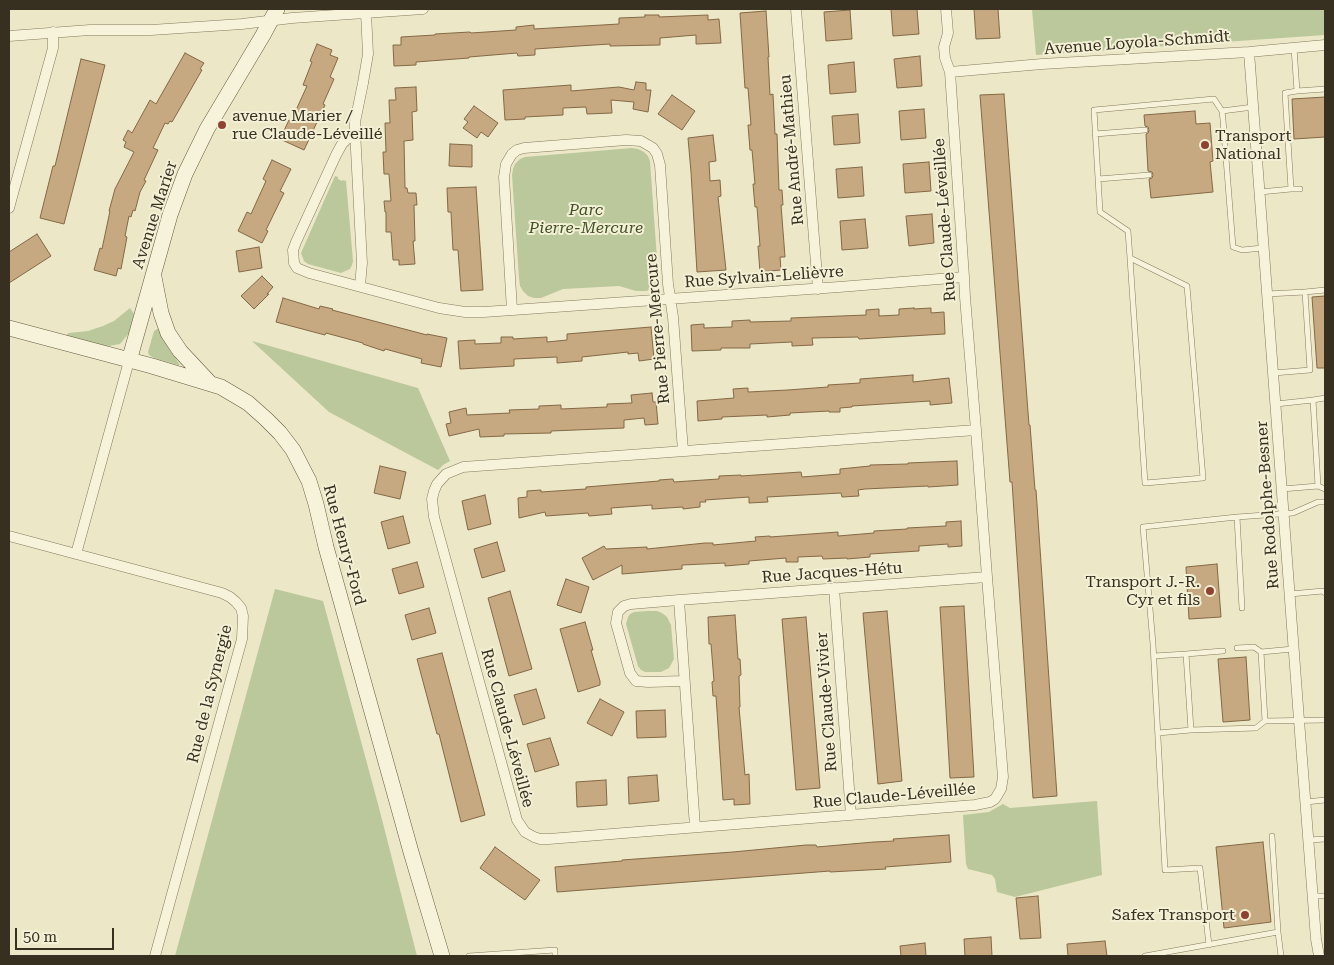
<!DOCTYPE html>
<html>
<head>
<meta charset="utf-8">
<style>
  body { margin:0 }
  #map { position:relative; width:1334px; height:965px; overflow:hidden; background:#ebe7c7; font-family:"Roboto Serif",serif }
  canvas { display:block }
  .frame { position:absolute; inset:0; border:10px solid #372f20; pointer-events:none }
  .scale { position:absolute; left:15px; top:928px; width:99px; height:22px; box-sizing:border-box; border:2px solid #372f20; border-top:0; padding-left:6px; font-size:15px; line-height:18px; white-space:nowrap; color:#372f20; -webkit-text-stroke:4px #f3f0d6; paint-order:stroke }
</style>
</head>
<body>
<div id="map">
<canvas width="1334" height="965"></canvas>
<div class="frame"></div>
<div class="scale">50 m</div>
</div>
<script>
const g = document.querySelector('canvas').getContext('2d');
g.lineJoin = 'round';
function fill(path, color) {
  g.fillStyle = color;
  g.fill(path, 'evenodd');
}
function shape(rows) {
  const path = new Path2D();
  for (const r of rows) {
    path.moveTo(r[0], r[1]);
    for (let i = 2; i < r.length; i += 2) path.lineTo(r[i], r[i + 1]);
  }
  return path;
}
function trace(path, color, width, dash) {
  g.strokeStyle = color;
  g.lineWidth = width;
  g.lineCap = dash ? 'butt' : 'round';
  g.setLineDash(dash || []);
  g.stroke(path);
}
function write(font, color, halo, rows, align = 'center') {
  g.font = font + ' "Roboto Serif",serif';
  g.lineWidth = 4;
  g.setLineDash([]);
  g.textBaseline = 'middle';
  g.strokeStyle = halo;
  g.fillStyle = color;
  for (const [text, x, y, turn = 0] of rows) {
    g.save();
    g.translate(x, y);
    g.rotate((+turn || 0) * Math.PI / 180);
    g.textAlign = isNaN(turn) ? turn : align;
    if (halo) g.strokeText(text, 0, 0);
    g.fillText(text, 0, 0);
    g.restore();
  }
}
const green = shape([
  [1032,9,1325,9,1325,35,1036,55],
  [632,148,638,149,644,152,648,156,650,161,658,273,655,284,647,291,636,291,619,286,563,289,541,298,534,298,528,296,523,291,520,286,519,278,512,175,513,169,515,164,520,159,525,157],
  [335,176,338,177,338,179,342,181,343,180,346,181,353,261,352,265,350,269,341,273,308,264,304,261,301,253],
  [130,308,134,314,131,326,129,333,120,344,109,346,102,345,67,336,66,335,69,333,88,331,103,326,114,321],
  [159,328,168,347,180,365,178,365,154,358,149,355,148,352,154,331],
  [252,341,418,388,450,461,443,465,438,470,329,412],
  [275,589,323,601,378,804,417,956,175,956],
  [648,611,657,611,662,613,667,617,671,625,674,659,669,668,661,672,645,672,641,670,638,666,626,624,628,617,630,614,634,612],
  [1097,801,1102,875,1015,897,997,892,995,879,992,875,968,869,966,864,963,815,989,812,1003,804,1010,808]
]);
const building = shape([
  [891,9,917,9,919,34,893,36,891,9],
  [974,9,998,9,1000,38,976,39,974,9],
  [850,10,852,39,826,41,824,12,850,10],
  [766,11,769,57,768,57,770,95,773,94,775,134,777,134,779,190,782,190,783,205,781,205,785,257,780,257,781,270,760,272,758,246,760,246,757,207,755,207,753,184,755,184,752,150,750,150,748,125,751,125,748,88,745,88,740,13,766,11],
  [645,15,659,15,659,17,708,15,708,20,719,19,721,43,696,44,696,35,660,38,660,45,610,46,610,44,578,46,535,49,535,55,518,56,517,53,469,57,469,58,416,62,416,65,394,66,393,45,401,45,401,37,435,35,435,34,470,32,471,33,516,30,516,27,534,25,534,29,619,24,619,18,645,17,645,15],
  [317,44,332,50,330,55,338,58,330,77,334,79,323,104,325,105,304,150,280,139,289,120,291,121,307,86,303,85,312,62,310,61,317,44],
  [185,53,204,63,200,69,202,70,172,122,170,121,168,124,165,123,153,148,158,150,144,180,146,181,140,192,135,211,133,210,131,217,129,216,125,236,127,237,121,269,118,268,116,276,94,270,100,248,102,249,110,211,109,211,115,189,134,152,124,147,126,142,123,140,128,130,132,133,150,100,156,104,185,53],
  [920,56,922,86,897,88,894,59,920,56],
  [81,59,105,65,64,224,40,218,53,166,55,166,81,59],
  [854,62,856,92,830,94,828,65,854,62],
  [636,82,646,83,646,90,651,90,648,112,633,109,634,102,611,100,612,113,587,114,586,107,563,108,563,115,525,117,525,119,505,120,503,90,571,85,571,91,619,87,634,90,636,82],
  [416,87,417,111,412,112,413,140,404,141,405,188,407,188,408,193,416,193,417,205,414,205,415,241,413,241,415,264,399,265,399,260,393,260,391,232,386,232,386,212,385,212,384,201,391,201,389,174,384,174,383,152,386,152,385,123,390,123,389,100,396,100,395,88,416,87],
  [1004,94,1029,425,1030,425,1035,490,1036,490,1057,796,1033,798,1012,482,1010,482,980,95,1004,94],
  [672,95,695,111,682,130,658,114,672,95],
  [1325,97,1325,137,1294,139,1292,99,1325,97],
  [474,106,498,123,488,137,481,132,477,138,463,128,468,122,464,119,474,106],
  [924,109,926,138,901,140,899,111,924,109],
  [1195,111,1196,124,1210,123,1213,161,1210,162,1213,192,1151,198,1149,179,1152,178,1153,175,1152,172,1148,171,1146,134,1148,133,1149,130,1148,127,1145,126,1144,115,1195,111],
  [858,114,860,143,834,145,832,116,858,114],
  [713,135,716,161,709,162,710,181,720,180,721,196,718,197,726,270,697,272,691,172,688,138,713,135],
  [450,144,472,145,472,167,449,166,450,144],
  [272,160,291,169,280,191,284,193,266,230,268,231,262,243,238,231,247,212,251,214,266,181,263,179,272,160],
  [929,162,931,191,905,193,903,164,929,162],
  [862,167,864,196,838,198,836,169,862,167],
  [476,187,483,290,461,291,458,250,453,250,451,212,448,212,447,188,476,187],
  [932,214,934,243,909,246,906,216,932,214],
  [865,219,868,248,842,250,840,221,865,219],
  [37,234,51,256,9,283,9,252,37,234],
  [259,247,262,268,239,272,236,251,259,247],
  [262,276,273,287,267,294,269,294,254,309,241,296,262,276],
  [1325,296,1325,368,1317,368,1312,297,1325,296],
  [283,298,319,309,320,306,333,309,332,310,427,335,427,334,447,338,441,367,421,363,422,359,385,349,384,351,363,344,363,343,326,333,325,335,276,322,283,298],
  [914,308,914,309,931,308,931,313,944,312,945,334,859,339,858,337,812,338,813,345,792,346,792,342,750,344,750,348,721,348,721,350,692,351,691,325,704,324,704,328,732,327,732,321,750,320,750,322,791,321,791,318,866,315,866,310,879,309,879,316,899,315,899,309,914,308],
  [651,327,654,359,639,361,638,353,628,354,628,352,582,357,582,361,557,363,557,357,514,359,514,366,460,369,458,341,475,340,475,344,501,343,501,337,513,337,513,339,547,337,547,342,567,340,567,334,651,327],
  [913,375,913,382,949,378,952,403,930,405,930,401,852,406,852,407,840,408,840,412,829,412,829,411,790,413,790,415,767,417,767,415,722,417,722,419,698,421,697,401,734,398,733,389,748,388,748,392,788,390,828,387,828,385,860,383,860,379,913,375],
  [652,393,653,402,656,402,658,424,645,425,644,418,624,420,624,428,551,431,551,433,504,434,504,436,480,437,479,429,449,436,446,424,451,423,449,412,466,408,467,415,510,413,509,410,539,409,539,406,561,405,561,409,607,407,607,404,632,403,631,395,652,393],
  [957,461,958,485,928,487,928,486,865,489,858,490,859,496,842,497,841,493,767,497,768,502,749,503,749,497,705,500,706,502,700,502,700,507,683,509,683,507,652,509,652,505,611,508,612,514,589,516,588,513,546,516,545,512,519,518,518,498,527,497,527,491,541,490,541,492,586,489,586,487,659,481,659,480,673,479,674,482,719,479,719,476,741,475,741,476,801,472,802,477,840,474,840,469,870,466,870,465,908,464,908,463,957,461],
  [380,466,406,472,400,499,374,493,380,466],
  [485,495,491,524,468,530,462,501,485,495],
  [403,516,410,543,388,549,381,522,403,516],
  [961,521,962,546,948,547,948,544,919,546,919,551,870,554,870,557,847,559,847,558,823,559,822,556,798,557,798,562,786,562,786,558,749,561,749,564,725,566,725,563,682,565,682,569,622,574,622,565,593,580,582,558,604,546,606,549,647,547,647,549,705,543,713,543,713,545,756,541,755,537,770,536,770,537,838,532,838,536,874,533,874,531,907,529,907,528,946,526,946,522,961,521],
  [497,542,505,571,482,578,474,549,497,542],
  [417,562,424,587,399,594,392,569,417,562],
  [1217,564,1221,617,1189,619,1186,567,1217,564],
  [566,579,589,587,581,613,557,605,566,579],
  [510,591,532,669,509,676,488,598,510,591],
  [964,606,974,777,950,778,940,607,964,606],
  [429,608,436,633,412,640,405,615,429,608],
  [887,611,902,781,878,784,863,613,887,611],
  [735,615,738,659,740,659,741,675,739,676,740,707,739,707,745,775,749,774,750,804,734,805,734,799,723,800,716,696,713,696,712,682,714,681,711,644,709,644,708,617,735,615],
  [806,617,820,788,796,790,782,619,806,617],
  [585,622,593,650,591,650,600,681,600,685,578,692,560,629,585,622],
  [442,653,485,815,461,822,439,734,437,734,417,659,442,653],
  [1246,657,1250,720,1223,722,1218,659,1246,657],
  [536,689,545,718,523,725,514,695,536,689],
  [600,699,624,712,612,736,587,723,600,699],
  [665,710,666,737,637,738,636,711,665,710],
  [550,738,559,765,535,772,527,744,550,738],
  [657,775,659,801,629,804,628,777,657,775],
  [606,780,607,805,577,807,576,782,606,780],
  [949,835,951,862,885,867,886,869,830,872,830,871,557,892,555,867,622,861,622,860,733,852,806,845,816,845,817,847,874,842,894,841,893,839,949,835],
  [1263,842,1271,922,1224,928,1216,847,1263,842],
  [495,847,540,880,525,900,480,868,495,847],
  [1038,896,1041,938,1020,939,1016,898,1038,896],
  [991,937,992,956,965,956,964,939,991,937],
  [1105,941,1107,956,1068,956,1067,944,1105,941],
  [925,943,926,956,901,956,900,946,925,943]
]);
const lane = shape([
  [1294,48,1297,91,1325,89],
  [1253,107,1222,111,1223,120,1233,247,1242,250,1263,248],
  [1095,134,1145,130],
  [1098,179,1149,175],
  [1291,189,1300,189],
  [1260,192,1291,189,1285,93,1297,91],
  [1130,258,1187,286,1203,478,1145,483,1130,258],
  [1130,258,1128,231,1100,212,1094,110,1214,99,1222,111],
  [1305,292,1325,290],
  [1267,294,1305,292,1310,370,1273,373],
  [1313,400,1325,398],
  [1276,404,1313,400,1318,486,1282,489],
  [1318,486,1325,489],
  [1290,594,1323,591,1325,593],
  [1242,608,1237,517,1293,513,1318,502,1325,502],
  [1237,648,1254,647,1261,652],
  [1293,649,1261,652,1265,721,1325,720],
  [1223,651,1186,654,1191,730,1256,728,1265,721],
  [1154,656,1186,654],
  [1158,733,1191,730],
  [1306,802,1325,800],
  [1272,836,1278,932],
  [1309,840,1325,839],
  [1313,896,1325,896],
  [1209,945,1200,868,1165,870,1153,644,1143,527,1237,517],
  [469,956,555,950,555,956],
  [1145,956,1278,932,1281,956]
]);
const street = shape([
  [796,9,818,289],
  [946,9,948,33,944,47,945,58,950,72,964,277,965,297,976,430,987,577,1003,777,1001,789,995,799,990,802,975,805,549,839,540,839,534,837,525,832,517,820,434,517,432,499,434,491,437,484,446,474,463,467,976,430],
  [9,36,90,30,151,30,242,24,292,18,423,9],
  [1249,52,1299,720,1316,939,1319,956],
  [950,72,1042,64,1249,52,1325,45],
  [355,131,342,144,336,155,296,242,293,250,294,263,297,268,309,273,439,308,465,312,484,312,839,287,964,277],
  [9,208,53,48,53,32],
  [360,286,362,263,355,131,355,122,363,83,368,54,366,13],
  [512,310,504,177,506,164,512,154,517,150,524,148,626,140,641,141,653,148,657,154,660,165,668,284,673,317,683,451],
  [9,536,222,593,230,597,236,602,241,608,243,616,242,639,155,956],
  [76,554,129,361],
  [834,588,851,815],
  [679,600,631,604,624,606,618,612,616,623,630,673,636,681,648,682,684,681],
  [695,827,679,600,987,577]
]);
const secondary = shape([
  [154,277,161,313,168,333,180,351,209,382],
  [9,328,152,366,221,387,248,403,266,419,280,433,293,450,309,481,316,504,326,547,411,852,442,956],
  [129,361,170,215,185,174,207,129,263,35,277,9]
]);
const markers = [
  [222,125,5,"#904232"],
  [1205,145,5,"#904232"],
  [1210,591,5,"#904232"],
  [1245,915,5,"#904232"]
];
const streetNames = [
  ["Avenue Loyola-Schmidt",1137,43,-4],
  ["Rue André-Mathieu",792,150,-95],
  ["Avenue Marier",155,215,-72],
  ["Rue Claude-Léveillée",945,220,-94],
  ["Rue Sylvain-Lelièvre",764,277,-4],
  ["Rue Pierre-Mercure",658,329,-95],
  ["Rue Rodolphe-Besner",1268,505,-94],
  ["Rue Henry-Ford",344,545,75],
  ["Rue Jacques-Hétu",832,573,-4],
  ["Rue de la Synergie",210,694,-76],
  ["Rue Claude-Vivier",827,702,-94],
  ["Rue Claude-Léveillée",507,728,75],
  ["Rue Claude-Léveillée",894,796,-5]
];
const poiNames = [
  ["avenue Marier /",232,116],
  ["rue Claude-Léveillé",232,134],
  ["Transport",1215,136],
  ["National",1215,154],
  ["Transport J.-R.",1200,582,"right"],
  ["Cyr et fils",1200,600,"right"],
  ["Safex Transport",1235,915,"right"]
];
const parkNames = [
  ["Parc",586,210],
  ["Pierre-Mercure",586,228]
];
fill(green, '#bbc89b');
fill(building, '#c6a980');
trace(building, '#836845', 1);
trace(lane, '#857a5e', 6);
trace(street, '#857a5e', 11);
trace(secondary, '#675b41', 16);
trace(lane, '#f6f3da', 5);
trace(street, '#f6f3da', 10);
trace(secondary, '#f6f3da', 15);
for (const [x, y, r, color] of markers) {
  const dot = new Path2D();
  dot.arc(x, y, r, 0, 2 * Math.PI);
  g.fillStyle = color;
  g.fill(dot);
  trace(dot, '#f3f0d6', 2);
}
write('16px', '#372f20', '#f3f0d6', streetNames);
write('16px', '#372f20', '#f3f0d6', poiNames, 'left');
write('italic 16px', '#405228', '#f3f0d6', parkNames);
</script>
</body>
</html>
